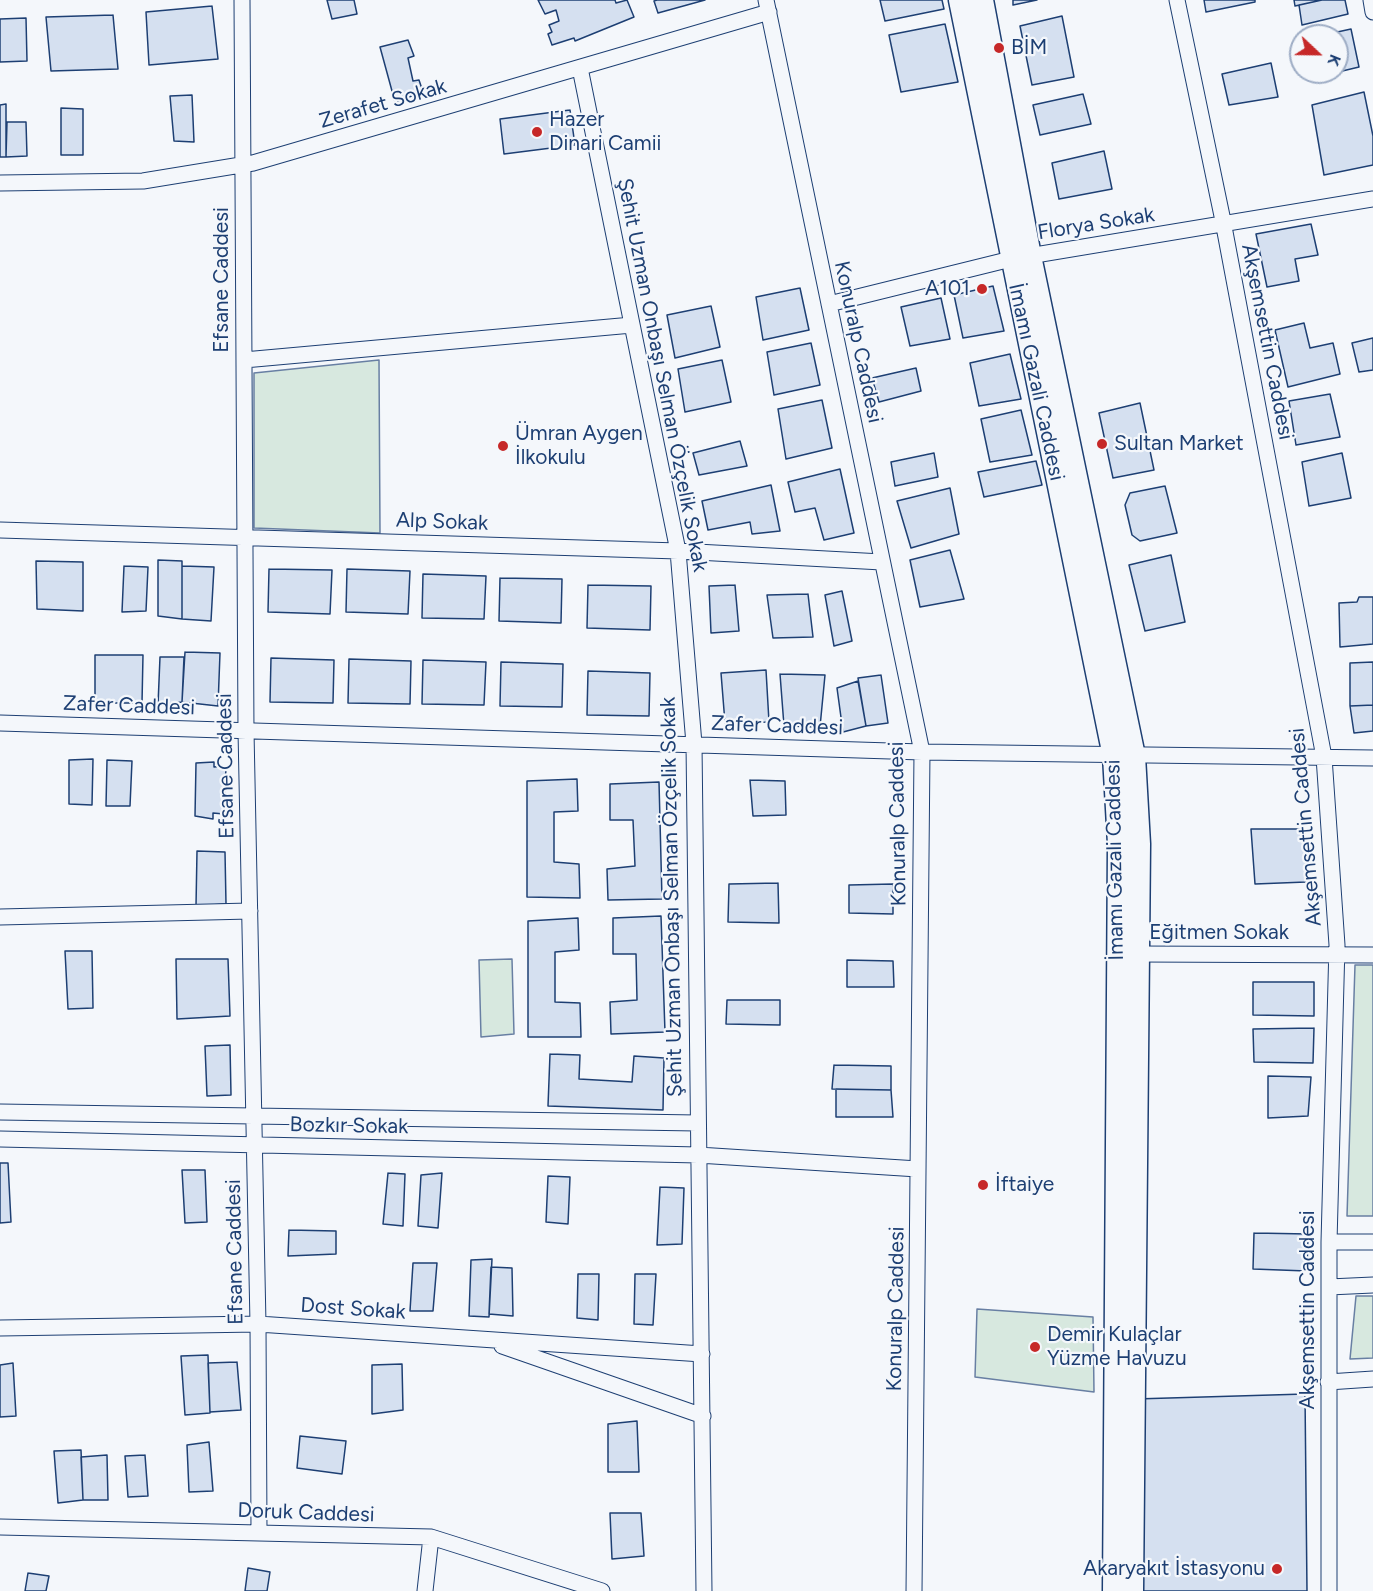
<!DOCTYPE html>
<html>
<head>
<meta charset="utf-8">
<style>
  body { margin:0 }
  #map { position:relative; width:1373px; height:1591px; overflow:hidden; background:#f4f7fb; font-family:Figtree,sans-serif }
  canvas { display:block }
  .north { position:absolute; left:1289px; top:24px; width:60px; height:60px; box-sizing:border-box; background:#f4f7fb; border:2px solid #9eadc5; border-radius:50%; rotate:112deg; font-size:16px; font-weight:700; line-height:24px; text-align:center; color:#1d3f73 }
  .north::after { content:''; display:block; margin:auto; width:21px; height:27px; background:#c62828; clip-path:polygon(50% 0,100% 100%,50% 72%,0 100%) }
</style>
</head>
<body>
<div id="map">
<canvas width="1373" height="1591"></canvas>
<div class="north">K</div>
</div>
<script>
const g = document.querySelector('canvas').getContext('2d');
g.lineJoin = 'round';
function fill(path, color) {
  g.fillStyle = color;
  g.fill(path, 'evenodd');
}
function shape(rows) {
  const path = new Path2D();
  for (const r of rows) {
    path.moveTo(r[0], r[1]);
    for (let i = 2; i < r.length; i += 2) path.lineTo(r[i], r[i + 1]);
  }
  return path;
}
function trace(path, color, width, dash) {
  g.strokeStyle = color;
  g.lineWidth = width;
  g.lineCap = dash ? 'butt' : 'round';
  g.setLineDash(dash || []);
  g.stroke(path);
}
function write(font, color, halo, rows, align = 'center') {
  g.font = font + ' Figtree,sans-serif';
  g.lineWidth = 4.5;
  g.setLineDash([]);
  g.textBaseline = 'middle';
  g.strokeStyle = halo;
  g.fillStyle = color;
  for (const [text, x, y, turn = 0] of rows) {
    g.save();
    g.translate(x, y);
    g.rotate((+turn || 0) * Math.PI / 180);
    g.textAlign = isNaN(turn) ? turn : align;
    if (halo) g.strokeText(text, 0, 0);
    g.fillText(text, 0, 0);
    g.restore();
  }
}
const green = shape([
  [379,360,380,533,254,528,254,373,379,360],
  [512,959,514,1034,481,1037,479,960,512,959],
  [1355,965,1373,965,1373,1216,1347,1216,1355,965],
  [1356,1296,1373,1296,1373,1358,1350,1359,1356,1296],
  [977,1309,1093,1317,1094,1392,975,1377,977,1309]
]);
const building = shape([
  [327,0,354,0,357,14,332,19,327,0],
  [538,0,615,0,616,3,627,0,634,17,575,41,574,38,552,45,548,34,552,32,549,25,559,21,556,10,545,14,538,0],
  [657,0,705,0,658,13,654,1,657,0],
  [880,0,942,0,944,9,885,21,880,0],
  [1013,0,1037,0,1013,5,1013,0],
  [1204,0,1255,0,1255,2,1206,12,1204,0],
  [1294,0,1322,0,1295,6,1294,0],
  [1322,0,1345,0,1348,14,1302,25,1299,5,1322,0],
  [212,6,218,59,149,65,146,12,212,6],
  [113,15,118,69,51,71,46,17,113,15],
  [1062,16,1074,77,1032,85,1020,26,1062,16],
  [26,18,27,61,0,62,0,19,26,18],
  [945,24,958,82,901,92,889,35,945,24],
  [1351,29,1359,67,1309,79,1308,72,1337,72,1337,36,1319,36,1351,29],
  [408,40,414,56,408,58,413,81,419,80,423,92,395,102,380,47,408,40],
  [1271,63,1278,97,1229,105,1222,74,1271,63],
  [1364,92,1373,136,1373,165,1324,175,1312,105,1364,92],
  [1083,94,1091,124,1040,135,1033,105,1083,94],
  [192,95,194,142,174,141,170,96,192,95],
  [6,104,6,157,0,157,0,105,6,104],
  [61,108,83,109,83,155,61,155,61,108],
  [570,110,575,145,504,154,500,119,570,110],
  [7,122,26,122,27,156,6,157,7,122],
  [1104,151,1112,189,1059,199,1052,163,1104,151],
  [1311,224,1318,255,1295,259,1299,281,1267,287,1256,234,1311,224],
  [993,286,1004,331,963,338,954,295,993,286],
  [800,288,809,330,763,340,756,297,800,288],
  [941,298,950,339,910,346,901,307,941,298],
  [711,306,720,347,675,358,667,315,711,306],
  [1304,323,1310,348,1333,343,1340,374,1288,387,1275,330,1304,323],
  [1373,338,1373,370,1359,372,1352,343,1373,338],
  [811,343,820,385,774,395,767,352,811,343],
  [1010,354,1021,399,979,406,970,363,1010,354],
  [722,360,731,402,685,412,678,369,722,360],
  [916,368,921,391,879,402,872,378,916,368],
  [1330,394,1340,437,1296,445,1289,401,1330,394],
  [822,400,832,448,786,459,778,409,822,400],
  [1140,403,1154,470,1113,478,1099,413,1140,403],
  [1021,410,1032,455,990,462,981,419,1021,410],
  [740,441,747,466,699,475,693,453,740,441],
  [934,453,938,477,895,486,891,462,934,453],
  [1342,453,1351,498,1309,506,1302,462,1342,453],
  [1036,461,1042,485,984,497,978,472,1036,461],
  [840,469,854,533,824,540,815,508,795,512,788,482,840,469],
  [771,485,780,531,752,534,750,522,708,530,702,501,771,485],
  [1165,486,1177,533,1140,541,1132,535,1125,505,1130,493,1165,486],
  [950,488,959,534,911,548,897,501,950,488],
  [950,550,964,599,920,607,910,560,950,550],
  [1171,555,1185,622,1145,631,1129,565,1171,555],
  [158,560,182,561,182,619,158,616,158,560],
  [36,561,83,562,83,611,37,609,36,561],
  [124,566,148,567,146,611,122,612,124,566],
  [182,566,214,567,211,621,182,619,182,566],
  [269,569,332,570,330,614,268,612,269,569],
  [347,569,410,571,408,614,346,612,347,569],
  [423,574,486,576,484,619,422,618,423,574],
  [500,578,562,579,561,623,499,621,500,578],
  [588,585,651,586,650,630,587,628,588,585],
  [735,585,739,631,711,633,709,586,735,585],
  [842,591,852,641,834,646,825,595,842,591],
  [808,594,813,637,773,638,767,595,808,594],
  [1359,597,1373,597,1373,644,1340,647,1339,603,1357,602,1359,597],
  [185,652,220,653,218,706,182,702,185,652],
  [95,655,143,655,142,703,95,703,95,655],
  [160,657,184,657,182,702,158,705,160,657],
  [271,658,334,660,333,703,270,702,271,658],
  [349,659,411,661,410,704,348,703,349,659],
  [423,660,486,662,484,705,422,704,423,660],
  [501,662,563,664,562,707,500,706,501,662],
  [1373,662,1373,705,1350,706,1350,663,1373,662],
  [766,670,769,722,725,723,721,673,766,670],
  [588,671,650,673,649,716,587,715,588,671],
  [780,674,825,675,820,727,784,726,780,674],
  [881,675,888,723,866,726,858,678,881,675],
  [858,681,866,726,843,732,837,688,858,681],
  [1373,705,1373,731,1354,733,1350,706,1373,705],
  [93,759,92,805,69,804,69,760,93,759],
  [107,760,132,761,130,806,106,806,107,760],
  [214,762,214,767,226,766,224,814,213,813,213,819,195,816,196,763,214,762],
  [577,779,578,811,554,812,554,862,579,864,580,898,527,897,527,781,577,779],
  [750,780,785,781,786,815,753,816,750,780],
  [659,782,662,899,608,900,607,869,635,866,633,820,610,820,610,784,659,782],
  [1251,829,1305,829,1306,882,1255,884,1251,829],
  [197,851,225,852,226,904,196,906,197,851],
  [778,883,779,923,728,922,729,884,778,883],
  [893,884,893,914,849,913,849,885,893,884],
  [661,916,665,1032,611,1034,610,1002,637,1000,636,954,613,954,613,918,661,916],
  [578,918,579,950,555,952,555,1002,580,1003,581,1037,528,1037,528,921,578,918],
  [65,951,92,951,93,1008,68,1009,65,951],
  [176,959,228,959,230,1016,177,1019,176,959],
  [847,960,893,961,894,987,847,987,847,960],
  [1253,982,1314,982,1314,1016,1253,1015,1253,982],
  [727,1000,780,1000,780,1025,726,1024,727,1000],
  [1314,1028,1313,1063,1254,1062,1253,1029,1314,1028],
  [230,1045,231,1095,207,1096,205,1046,230,1045],
  [550,1054,580,1055,579,1079,632,1082,634,1056,664,1058,663,1110,548,1106,550,1054],
  [834,1065,891,1066,891,1090,832,1089,834,1065],
  [1268,1076,1311,1077,1308,1116,1268,1118,1268,1076],
  [836,1089,891,1090,893,1117,836,1117,836,1089],
  [0,1163,8,1163,11,1222,0,1223,0,1163],
  [182,1170,205,1170,207,1222,185,1223,182,1170],
  [388,1173,405,1174,403,1226,383,1224,388,1173],
  [442,1173,438,1228,418,1226,421,1175,442,1173],
  [548,1176,570,1177,568,1224,546,1222,548,1176],
  [660,1187,684,1188,682,1244,657,1245,660,1187],
  [289,1230,336,1231,336,1254,288,1256,289,1230],
  [1254,1233,1308,1234,1307,1271,1253,1269,1254,1233],
  [492,1259,489,1317,469,1316,471,1260,492,1259],
  [413,1263,437,1263,433,1311,410,1311,413,1263],
  [491,1267,512,1268,513,1316,489,1314,491,1267],
  [578,1274,599,1274,598,1320,577,1318,578,1274],
  [635,1274,656,1274,653,1325,634,1324,635,1274],
  [208,1355,210,1413,185,1415,181,1356,208,1355],
  [237,1362,241,1410,210,1412,208,1363,237,1362],
  [13,1363,16,1416,0,1417,0,1365,13,1363],
  [402,1364,403,1410,372,1414,372,1365,402,1364],
  [1305,1394,1307,1591,1141,1591,1135,1399,1305,1394],
  [637,1421,639,1472,608,1472,608,1424,637,1421],
  [300,1436,346,1441,342,1474,297,1468,300,1436],
  [209,1442,213,1491,189,1492,187,1445,209,1442],
  [81,1450,83,1500,58,1503,54,1451,81,1450],
  [107,1455,108,1500,83,1500,81,1457,107,1455],
  [145,1455,148,1496,128,1497,125,1456,145,1455],
  [610,1513,641,1513,644,1556,612,1559,610,1513],
  [248,1568,270,1572,267,1591,245,1591,248,1568],
  [28,1573,49,1576,46,1591,25,1591,28,1573]
]);
const minor = shape([
  [242,0,246,731,258,1324,259,1532],
  [766,0,922,752,914,1591],
  [1177,0,1222,216,1324,757,1337,945,1329,1242,1329,1591],
  [1371,0,1373,12],
  [580,68,678,551,694,744,704,1591],
  [0,183,143,181,253,163,769,12],
  [829,304,1011,259,1373,199],
  [244,360,632,325],
  [0,530,678,551,882,562],
  [0,723,922,752,1373,758],
  [0,917,250,911],
  [1137,954,1373,955],
  [0,1112,697,1123],
  [0,1139,698,1155,918,1169],
  [1329,1242,1373,1242],
  [1329,1287,1373,1285],
  [0,1328,258,1324,702,1354],
  [502,1346,703,1416],
  [1328,1382,1373,1379],
  [0,1527,431,1537,602,1591],
  [425,1591,431,1537]
]);
const secondary = shape([
  [960,0,1114,756,1119,844,1114,1591],
  [982,0,1030,256,1134,756,1139,844,1132,1591]
]);
const markers = [
  [999,48,6,"#c62828"],
  [537,132,6,"#c62828"],
  [982,289,6,"#c62828"],
  [1102,444,6,"#c62828"],
  [503,446,6,"#c62828"],
  [983,1185,6,"#c62828"],
  [1035,1347,6,"#c62828"],
  [1277,1569,6,"#c62828"]
];
const poiNames = [
  ["BİM",1011,48],
  ["Hazer",549,120],
  ["Dinari Camii",549,144],
  ["A101",970,289,"right"],
  ["Ümran Aygen",515,434],
  ["İlkokulu",515,458],
  ["Sultan Market",1114,444],
  ["İftaiye",995,1185],
  ["Demir Kulaçlar",1047,1335],
  ["Yüzme Havuzu",1047,1359],
  ["Akaryakıt İstasyonu",1265,1569,"right"]
];
const streetNames = [
  ["Zerafet Sokak",383,104,-16],
  ["Florya Sokak",1096,224,-9],
  ["Efsane Caddesi",222,280,-90],
  ["Konuralp Caddesi",858,342,78],
  ["Akşemsettin Caddesi",1267,342,79],
  ["Şehit Uzman Onbaşı Selman Özçelik Sokak",662,375,79],
  ["İmamı Gazali Caddesi",1036,382,78],
  ["Alp Sokak",442,522,2],
  ["Zafer Caddesi",129,706,2],
  ["Zafer Caddesi",777,726,2],
  ["Efsane Caddesi",226,766,-91],
  ["Konuralp Caddesi",898,824,-91],
  ["Akşemsettin Caddesi",1306,827,-95],
  ["İmamı Gazali Caddesi",1115,860,-91],
  ["Şehit Uzman Onbaşı Selman Özçelik Sokak",672,897,-91],
  ["Eğitmen Sokak",1219,933],
  ["Bozkır Sokak",349,1126,1],
  ["Efsane Caddesi",235,1252,-91],
  ["Dost Sokak",353,1309,4],
  ["Konuralp Caddesi",896,1309,-89],
  ["Akşemsettin Caddesi",1308,1310,-90],
  ["Doruk Caddesi",306,1513,2]
];
fill(green, '#d7e8df');
trace(green, '#687fa3', 1.5);
fill(building, '#d5e0f0');
trace(building, '#1d3f73', 1.5);
trace(minor, '#1d3f73', 17);
trace(secondary, '#1d3f73', 25);
trace(minor, '#f4f7fb', 15);
trace(secondary, '#f4f7fb', 22);
for (const [x, y, r, color] of markers) {
  const dot = new Path2D();
  dot.arc(x, y, r, 0, 2 * Math.PI);
  g.fillStyle = color;
  g.fill(dot);
  trace(dot, '#f4f7fb', 2);
}
write('21px', '#1d3f73', '#f4f7fb', poiNames, 'left');
write('21px', '#1d3f73', '#f4f7fb', streetNames);
</script>
</body>
</html>
